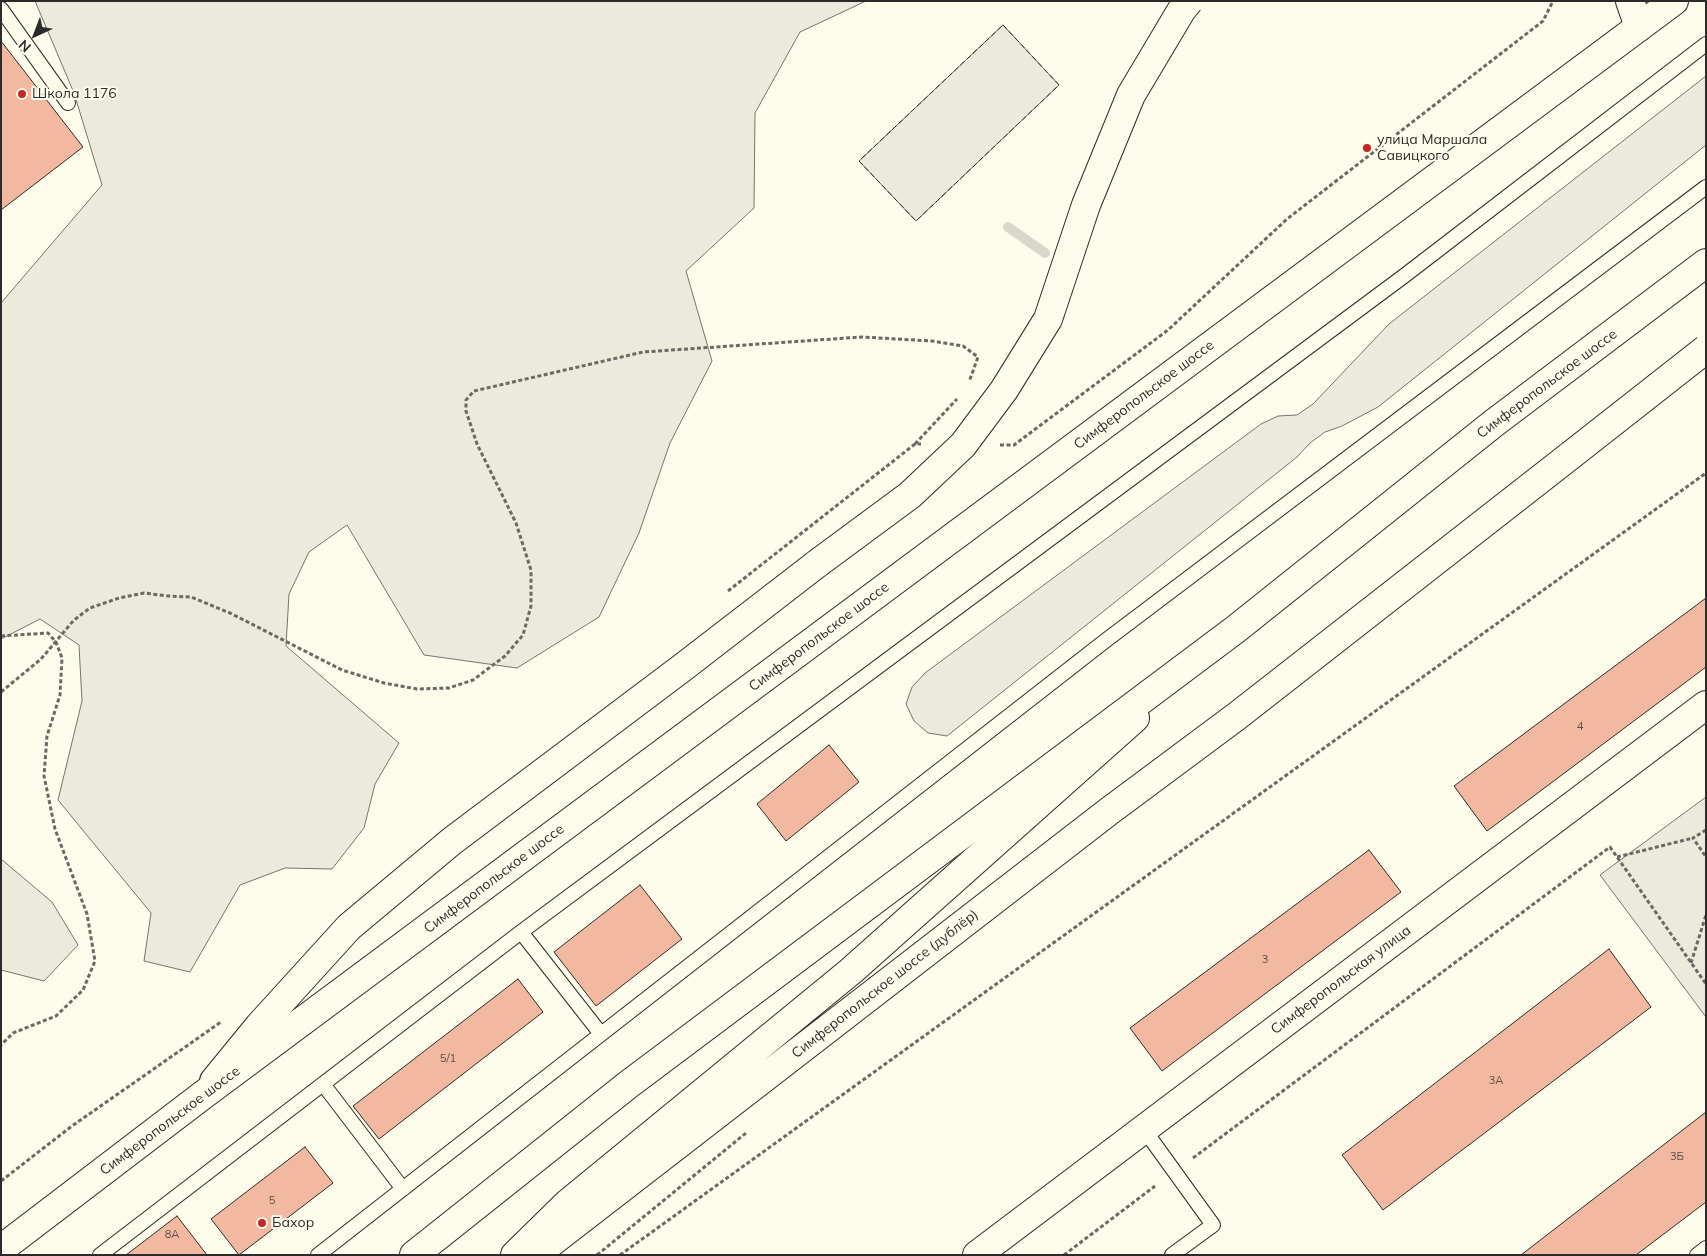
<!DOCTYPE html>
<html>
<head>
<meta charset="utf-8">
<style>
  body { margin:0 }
  #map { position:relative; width:1707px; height:1256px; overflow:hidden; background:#fdfbea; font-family:Mulish,sans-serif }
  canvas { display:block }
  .frame { position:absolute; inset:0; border:2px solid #2b2b2b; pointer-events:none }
  .north { position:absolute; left:10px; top:10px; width:50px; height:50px; -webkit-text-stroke:4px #fdfbea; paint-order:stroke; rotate:223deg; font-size:14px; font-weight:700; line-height:20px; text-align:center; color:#2b2b2b }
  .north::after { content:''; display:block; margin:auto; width:18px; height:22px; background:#2b2b2b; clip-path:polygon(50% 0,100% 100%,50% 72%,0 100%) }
</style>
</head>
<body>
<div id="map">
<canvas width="1707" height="1256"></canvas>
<div class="frame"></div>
<div class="north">N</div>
</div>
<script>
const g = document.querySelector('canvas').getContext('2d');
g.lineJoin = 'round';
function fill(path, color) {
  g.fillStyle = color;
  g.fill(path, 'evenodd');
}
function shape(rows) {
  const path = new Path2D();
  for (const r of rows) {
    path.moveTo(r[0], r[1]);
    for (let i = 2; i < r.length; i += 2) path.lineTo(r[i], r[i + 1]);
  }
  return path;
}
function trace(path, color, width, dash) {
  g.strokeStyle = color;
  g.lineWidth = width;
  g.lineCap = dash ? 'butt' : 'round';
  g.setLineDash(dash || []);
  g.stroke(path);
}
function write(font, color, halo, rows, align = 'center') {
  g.font = font + ' Mulish,sans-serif';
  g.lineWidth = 4;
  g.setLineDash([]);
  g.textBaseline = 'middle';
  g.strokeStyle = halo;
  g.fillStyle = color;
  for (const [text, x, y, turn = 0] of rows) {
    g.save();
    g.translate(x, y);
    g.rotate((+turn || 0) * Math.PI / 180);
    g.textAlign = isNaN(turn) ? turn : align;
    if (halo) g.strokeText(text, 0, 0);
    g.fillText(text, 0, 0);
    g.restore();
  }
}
const green = shape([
  [35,1,866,1,800,32,755,113,754,208,686,271,712,361,670,443,639,533,599,617,517,668,424,655,347,525,309,552,289,594,286,646,399,743,375,784,364,828,332,869,285,868,240,885,190,972,144,961,151,913,58,800,82,701,79,645,40,619,1,639,1,303,102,185,74,93,35,1],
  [1003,25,1059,85,916,221,859,161,1003,25],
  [1706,76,1706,145,1378,407,1342,426,1325,432,1310,443,1297,457,947,736,928,733,914,721,906,704,912,687,925,673,1261,424,1278,416,1297,415,1313,404,1389,324,1706,76],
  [1706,797,1706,1017,1600,875,1706,797],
  [1,859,52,902,78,945,44,981,1,970,1,859]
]);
const stream = shape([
  [1008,227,1045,253]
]);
const building = shape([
  [1,41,83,147,1,210,1,41],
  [1706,598,1706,667,1487,831,1454,786,1706,598],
  [829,745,859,782,786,841,757,804,829,745],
  [1369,850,1401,892,1162,1071,1130,1028,1369,850],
  [640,885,682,939,596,1006,554,952,640,885],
  [1609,949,1651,1007,1383,1210,1342,1155,1609,949],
  [518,979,543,1012,379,1139,353,1106,518,979],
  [1706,1112,1706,1202,1636,1255,1521,1255,1706,1112],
  [305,1147,333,1183,239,1255,211,1219,305,1147],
  [177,1216,207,1255,126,1255,177,1216]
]);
const path = shape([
  [915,444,957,399],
  [1000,445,1014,445,1168,330,1287,219,1543,21,1553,1],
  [728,591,915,444,921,444],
  [1,636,48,633,56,642,62,658,60,695,47,736,44,776,55,829,87,914,95,961,83,990,56,1016,13,1033,1,1045],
  [1,692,41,659,74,620,90,608,119,598,144,593,168,596,191,597,230,613,342,670,384,683,417,689,449,688,473,680,505,656,523,635,531,606,531,570,516,523,477,444,466,411,466,400,474,391,643,352,862,337,932,341,963,346,978,357,969,382],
  [1706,830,1693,838,1706,857],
  [1617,857,1693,838],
  [1691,963,1706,915],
  [1193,1158,1610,847,1706,984],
  [1,1181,72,1126,221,1022],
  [597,1255,746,1133],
  [620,1255,1706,473],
  [1064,1255,1155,1186]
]);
const service = shape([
  [1,9,68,103],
  [521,932,601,1034],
  [323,1084,403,1189],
  [1143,1128,1213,1225,1172,1255],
  [100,1255,521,932,1404,276,1706,44],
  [318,1255,1105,641,1706,187],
  [1697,1255,1706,1248]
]);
const minor = shape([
  [977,1255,1706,705]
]);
const tertiary = shape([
  [1630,1,1639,27]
]);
const secondary = shape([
  [214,1081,259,1026,349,927,452,841,682,668,818,563],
  [515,1255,568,1203,851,971,1135,718],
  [535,1255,1108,812,1237,716,1571,455]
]);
const primary = shape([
  [1,1249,203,1095,1674,1],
  [414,1255,629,1084,1236,629,1494,423,1706,263]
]);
const secondaryBridge = shape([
  [1571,455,1706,349],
  [818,563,910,495,963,445,1004,390,1048,319,1086,205,1131,95,1181,11,1189,1]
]);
const fence = shape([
  [1003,25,1059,85,916,221,859,161,1003,25]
]);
const markers = [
  [22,94,5,"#c62828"],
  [1367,148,5,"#c62828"],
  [262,1223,5,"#c62828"]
];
const numberNames = [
  ["4",1580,727],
  ["3",1265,960],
  ["5/1",448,1059],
  ["3А",1496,1081],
  ["3Б",1677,1157],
  ["5",272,1201],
  ["8А",172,1235]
];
const poiNames = [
  ["Школа 1176",32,94],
  ["улица Маршала",1377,140],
  ["Савицкого",1377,156],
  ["Бахор",272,1223]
];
const streetNames = [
  ["Симферопольское шоссе",1547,384,-37],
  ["Симферопольское шоссе",1144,395,-37],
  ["Симферопольское шоссе",819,637,-37],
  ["Симферопольское шоссе",494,879,-37],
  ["Симферопольская улица",1341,980,-37],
  ["Симферопольское шоссе (дублёр)",885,984,-38],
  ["Симферопольское шоссе",170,1121,-37]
];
fill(green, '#ecebdb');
trace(green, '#74746e', 1);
trace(stream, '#d8d7c9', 10);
fill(building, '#f2b8a0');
trace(building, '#2b2b2b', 1);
trace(service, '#2b2b2b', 16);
trace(minor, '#2b2b2b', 30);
trace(tertiary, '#2b2b2b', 30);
trace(secondary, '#2b2b2b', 30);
trace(primary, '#2b2b2b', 30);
trace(path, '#6a6964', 3, [4, 2.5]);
trace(service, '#fdfbea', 14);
trace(minor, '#fdfbea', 28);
trace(tertiary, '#fdfbea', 28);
trace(secondary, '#fdfbea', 28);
trace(primary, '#fdfbea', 28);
trace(secondaryBridge, '#2b2b2b', 30, []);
trace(secondaryBridge, '#fdfbea', 28);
trace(fence, '#2b2b2b', 1, [6, 2.5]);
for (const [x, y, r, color] of markers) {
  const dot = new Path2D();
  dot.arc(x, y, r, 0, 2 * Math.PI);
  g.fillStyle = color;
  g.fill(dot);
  trace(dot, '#fdfbea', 2);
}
write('11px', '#5d4e48', null, numberNames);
write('14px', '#2b2b2b', '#fdfbea', poiNames, 'left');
write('14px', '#2b2b2b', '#fdfbea', streetNames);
</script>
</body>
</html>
